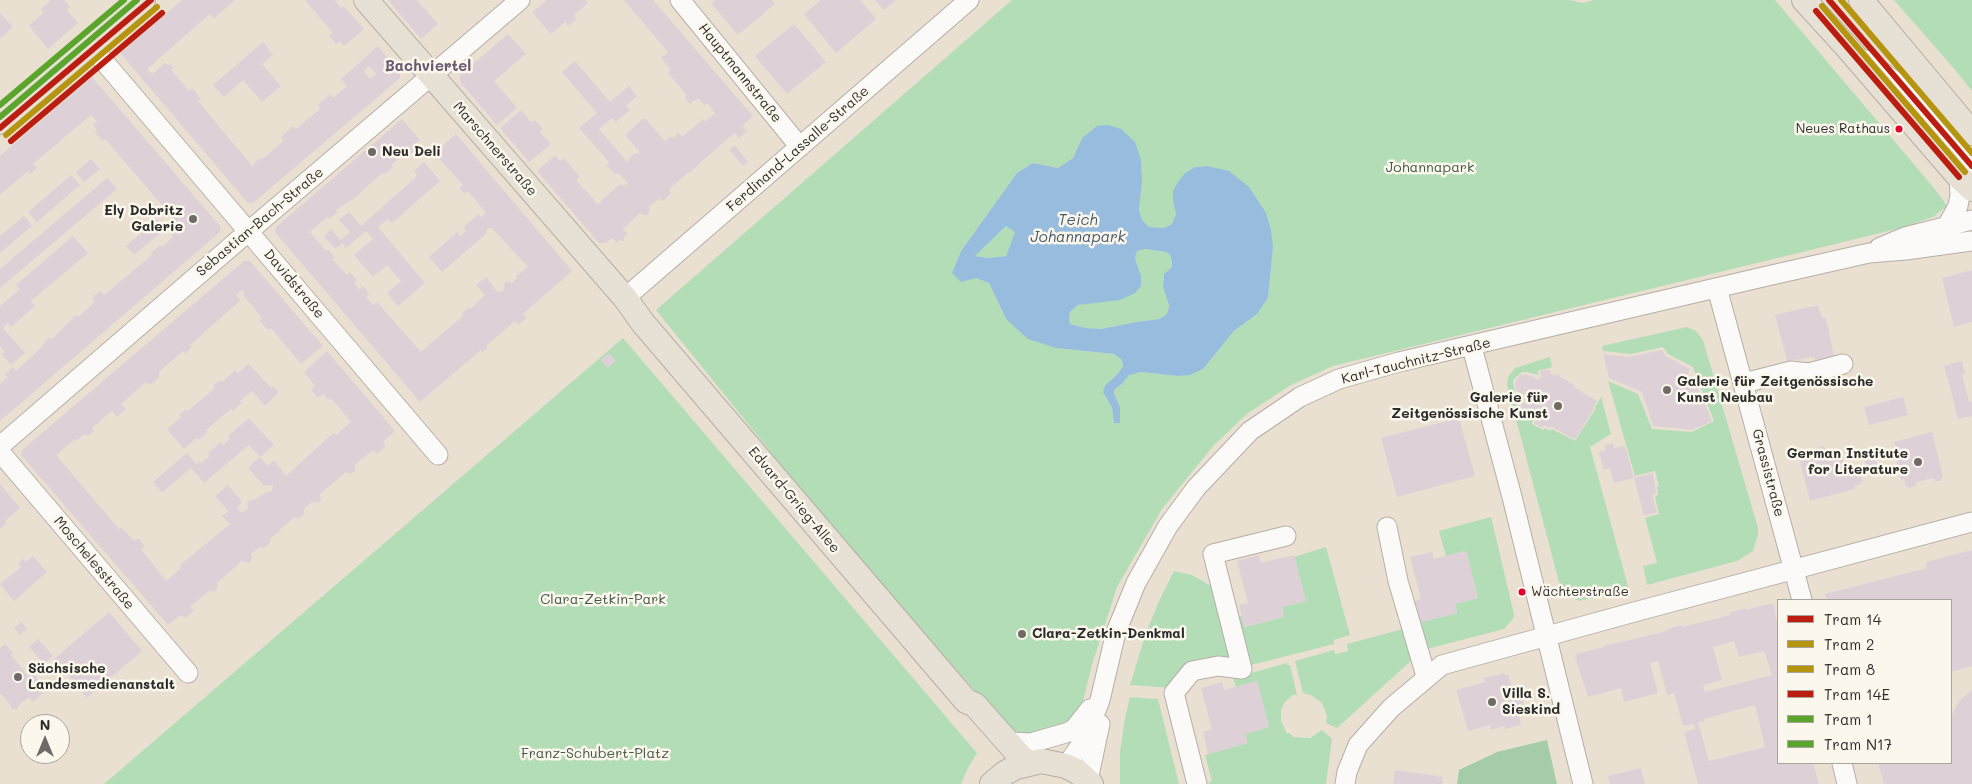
<!DOCTYPE html>
<html>
<head>
<meta charset="utf-8">
<style>
  body { margin:0 }
  #map { position:relative; width:1972px; height:784px; overflow:hidden; background:#eae0d2; font-family:Mali,sans-serif }
  canvas { display:block }
  .legend { position:absolute; left:1777px; top:599px; width:175px; height:165px; box-sizing:border-box; background:#fbf7ec; border:1px solid #a8a59f; margin:0; padding:6px 9px; list-style:none; font-size:15px; color:#2b2b2b }
  .legend li { display:flex; align-items:center; gap:10px; height:25px }
  .legend b { width:25px; border:1px solid #a8a59f }
  .north { position:absolute; left:20px; top:714px; width:50px; height:50px; box-sizing:border-box; background:#fbf7ec; border:1px solid #a8a59f; border-radius:50%; rotate:0deg; font-size:14px; font-weight:700; line-height:20px; text-align:center; color:#2b2b2b }
  .north::after { content:''; display:block; margin:auto; width:18px; height:22px; background:#6e6a65; clip-path:polygon(50% 0,100% 100%,50% 72%,0 100%) }
</style>
</head>
<body>
<div id="map">
<canvas width="1972" height="784"></canvas>
<ul class="legend">
<li><b style="height:6px;background:#bb1e10"></b>Tram 14</li>
<li><b style="height:6px;background:#b5940f"></b>Tram 2</li>
<li><b style="height:6px;background:#b5940f"></b>Tram 8</li>
<li><b style="height:6px;background:#bb1e10"></b>Tram 14E</li>
<li><b style="height:6px;background:#5ca52c"></b>Tram 1</li>
<li><b style="height:6px;background:#5ca52c"></b>Tram N17</li>
</ul>
<div class="north">N</div>
</div>
<script>
const g = document.querySelector('canvas').getContext('2d');
g.lineJoin = 'round';
function fill(path, color) {
  g.fillStyle = color;
  g.fill(path, 'evenodd');
}
function shape(rows) {
  const path = new Path2D();
  for (const r of rows) {
    path.moveTo(r[0], r[1]);
    for (let i = 2; i < r.length; i += 2) path.lineTo(r[i], r[i + 1]);
  }
  return path;
}
function trace(path, color, width, dash) {
  g.strokeStyle = color;
  g.lineWidth = width;
  g.lineCap = dash ? 'butt' : 'round';
  g.setLineDash(dash || []);
  g.stroke(path);
}
function write(font, color, halo, rows, align = 'center') {
  g.font = font + ' Mali,sans-serif';
  g.lineWidth = 5;
  g.setLineDash([]);
  g.textBaseline = 'middle';
  g.strokeStyle = halo;
  g.fillStyle = color;
  for (const [text, x, y, turn = 0] of rows) {
    g.save();
    g.translate(x, y);
    g.rotate((+turn || 0) * Math.PI / 180);
    g.textAlign = isNaN(turn) ? turn : align;
    if (halo) g.strokeText(text, 0, 0);
    g.fillText(text, 0, 0);
    g.restore();
  }
}
const green = shape([
  [1012,0,1569,0,1584,3,1593,0,1775,0,1934,188,1947,206,1933,217,1901,228,1333,366,1291,385,1248,413,1214,445,1162,509,1117,587,1092,665,1081,709,1074,719,1061,727,1029,736,1013,732,1002,721,938,649,799,487,656,310],
  [1082,138,1142,182,1139,210,1142,220,1149,227,1164,228,1172,224,1176,214,1173,201,1185,173,1195,167,1207,166,1273,248,1268,298,1257,314,1234,331,1203,369,1178,376,1141,372,1129,374,1122,384,1115,389,1114,393,1120,407,1120,423,1114,423,1112,408,1103,392,1112,378,1119,372,1123,366,1122,360,1114,354,1056,348,1006,319,989,283,976,278,952,273,961,251,1017,173,1033,163,1058,168,1073,158],
  [1894,0,1972,0,1972,91,1957,72],
  [1006,226,1015,232,1006,256,988,258,975,256],
  [1145,249,1166,252,1170,255,1172,261,1172,267,1164,274,1163,287,1169,305,1168,311,1166,315,1159,319,1136,322,1101,329,1085,328,1070,324,1069,319,1070,312,1078,305,1090,303,1141,276,1135,258,1137,251],
  [1687,327,1696,331,1703,340,1758,528,1758,535,1753,551,1737,561,1647,585,1643,566,1657,563,1645,518,1659,514,1655,496,1658,495,1657,487,1659,487,1655,471,1635,476,1608,381,1638,394,1652,429,1692,432,1714,421,1693,367,1668,354,1663,347,1631,354,1603,351,1602,346],
  [623,338,977,753,967,770,961,784,104,784],
  [1550,357,1552,367,1538,371,1538,375,1527,372,1522,372,1513,380,1515,392,1524,398,1523,401,1518,403,1521,416,1526,415,1533,420,1532,424,1543,430,1545,428,1550,431,1552,429,1575,441,1596,408,1595,407,1601,397,1611,434,1590,447,1629,590,1579,601,1564,594,1560,586,1507,385,1508,377,1515,368],
  [1491,517,1514,614,1513,619,1504,629,1423,650,1417,623,1457,613,1455,604,1478,598,1466,551,1446,556,1439,531],
  [1326,547,1350,635,1334,640,1334,644,1251,665,1245,663,1234,618,1242,616,1245,627,1284,617,1282,607,1306,601,1294,557],
  [1174,571,1192,575,1218,590,1236,664,1171,688,1130,685,1146,633,1159,601],
  [1403,629,1412,660,1337,728,1326,723,1327,716,1322,703,1311,695,1303,693,1295,661,1334,650,1335,654,1348,651,1347,644],
  [1287,663,1287,665,1290,665,1297,695,1293,695,1285,702,1281,710,1281,721,1287,734,1289,733,1294,737,1310,738,1322,730,1332,739,1326,784,1209,784,1208,783,1212,781,1205,755,1247,743,1245,734,1269,727,1257,681,1236,687,1233,678],
  [1130,697,1158,699,1179,784,1120,784,1120,752,1125,718]
]);
const forest = shape([
  [1547,740,1557,784,1457,784,1459,770,1497,752]
]);
const water = shape([
  [1108,125,1121,129,1135,142,1141,160,1142,182,1139,210,1142,220,1149,227,1164,228,1172,224,1176,214,1173,201,1173,191,1178,182,1185,173,1195,167,1207,166,1229,171,1249,187,1266,213,1271,230,1273,248,1268,298,1257,314,1234,331,1203,369,1190,375,1178,376,1141,372,1129,375,1122,384,1115,389,1114,393,1120,407,1120,423,1114,423,1112,408,1103,392,1105,386,1119,372,1123,366,1122,360,1114,354,1056,348,1028,339,1006,319,989,283,976,278,961,282,952,273,961,251,1017,173,1033,163,1058,168,1073,158,1082,138,1097,126],
  [1006,226,1015,232,1006,256,988,258,975,256],
  [1145,249,1166,252,1170,255,1172,261,1172,267,1164,274,1163,287,1169,305,1168,311,1166,315,1159,319,1136,322,1101,329,1085,328,1070,324,1069,319,1070,312,1078,305,1120,300,1135,293,1141,286,1141,276,1135,258,1137,251]
]);
const building = shape([
  [51,0,64,0,70,7,67,10,78,23,48,49,29,26,44,12,41,9],
  [182,0,235,0,213,19,210,14,147,69,152,74,165,63,168,65,170,64,174,68,171,70,189,91,192,88,201,99,198,101,253,167,254,163,262,157,263,159,284,140,281,137,293,126,296,129,321,108,318,105,330,94,333,98,347,86,341,79,378,46,400,72,400,78,253,203,248,203,120,53],
  [369,66,376,74,370,79,364,71],
  [305,0,335,0,341,8,344,6,364,29,344,46,340,41,336,44,329,36,333,33],
  [388,0,417,0,438,24,421,39],
  [547,0,585,0,588,3,574,15,577,19,568,26,565,22,551,34,532,12],
  [624,0,653,0,753,116,744,124,743,127,747,131,739,138,735,133,733,134,702,161,690,173,689,172,669,189,671,193,670,195,663,201,658,198,658,200,649,206,650,212,646,216,640,213,623,229,628,234,624,237,624,241,620,240,617,243,612,238,606,243,599,243,537,171,555,155,560,161,564,158,580,177,576,180,582,187,593,198,596,203,600,204,602,200,620,184,624,186,628,183,618,173,615,174,606,165,609,162,579,128,597,113,562,72,575,61,610,102,629,86,637,96,626,106,630,110,616,122,612,118,599,129,628,163,629,158,634,154,639,154,639,149,637,149,626,136,627,133,643,119,646,119,665,141,671,136,673,138,678,133,683,136,703,119,705,121,715,113,707,103,705,106,698,98,690,104,685,98,687,95,668,73,671,70,661,58,668,52],
  [715,0,772,0,775,4,738,35,711,3],
  [821,0,860,0,876,19,836,53,804,14],
  [875,0,896,0,884,10],
  [0,13,13,27,0,39],
  [794,24,826,62,787,94,755,56],
  [508,34,526,54,494,81,517,108,497,125,460,82,460,75],
  [263,42,273,55,262,64,281,86,262,102,243,80,224,97,213,85],
  [92,77,220,226,220,232,0,421,0,384,8,377,5,374,13,367,16,371,43,346,42,345,50,337,52,339,76,315,78,317,95,302,92,298,100,291,104,295,153,254,151,253,160,245,162,247,173,237,171,234,180,226,105,139,102,141,95,132,97,130,93,125,97,121,91,115,33,164,37,168,30,174,28,171,0,195,0,156],
  [521,110,531,122,535,120,543,129,540,132,551,144,529,162,500,128],
  [402,119,420,140,413,146,416,149,408,156,405,153,392,164,393,167,384,175,382,173,355,198,336,210,338,212,329,219,327,217,310,232,326,251,328,249,335,258,333,260,347,275,350,272,357,280,354,283,359,289,363,286,369,294,366,297,373,305,377,302,421,352,463,316,462,313,468,308,470,309,485,295,476,285,486,277,497,292,501,292,505,288,504,284,507,281,512,283,517,278,516,276,528,267,492,228,489,228,486,231,486,234,442,272,429,257,457,232,460,236,466,231,463,227,479,214,481,217,486,213,468,191,465,194,459,188,463,185,434,153,456,134,572,271,523,314,527,318,518,325,515,321,486,346,487,348,481,353,481,350,420,402,275,232,276,227],
  [735,145,748,162,743,166,729,150],
  [91,159,100,169,84,182,76,172],
  [424,162,440,181,392,223,388,219,378,227,425,283,398,306,387,293,401,281,387,265,373,277,354,255,373,239,366,231,346,248,343,243,335,249,324,236,331,229,340,240,350,232,339,220,349,212,361,226,417,176,414,171],
  [71,175,80,185,37,222,28,212],
  [107,178,117,189,0,288,0,269],
  [24,216,32,226,0,253,0,236],
  [157,219,165,229,134,255,126,246],
  [73,236,88,253,31,301,35,306,11,327,8,323,3,328,25,353,11,365,2,354,5,352,0,346,0,306,20,289,16,285],
  [244,261,250,261,323,346,301,364,271,328,268,330,259,320,262,318,243,295,245,293,242,290,236,295,241,300,190,345,192,347,185,354,183,351,159,372,159,378,152,384,145,383,121,404,126,409,117,417,112,411,92,428,94,431,88,436,85,434,76,441,75,439,56,455,119,529,121,527,134,541,138,538,145,546,141,549,166,581,181,568,180,565,230,524,222,516,228,511,215,496,228,485,241,500,241,504,237,507,240,511,243,512,248,508,247,503,251,500,254,500,267,492,272,492,273,486,272,484,270,486,263,485,248,468,260,457,268,466,274,460,286,476,333,433,336,435,351,422,331,398,328,400,323,394,318,398,311,389,315,386,304,372,327,351,395,431,383,442,386,446,377,454,373,450,363,458,355,465,355,471,351,474,346,472,320,494,321,500,318,503,312,502,304,509,304,514,299,519,295,517,279,530,281,532,278,532,270,539,270,543,264,548,260,547,251,554,252,560,248,563,242,561,217,583,218,588,214,592,209,591,190,607,194,611,185,618,181,615,168,625,21,455,22,450],
  [1972,270,1972,322,1954,327,1942,278],
  [1818,305,1822,318,1826,318,1834,356,1815,360,1815,357,1787,361,1775,315],
  [1662,350,1666,356,1690,369,1688,373,1693,385,1698,388,1712,421,1692,430,1653,426,1642,392,1609,378,1603,354,1629,357],
  [609,353,616,361,608,368,601,360],
  [1962,361,1965,374,1962,374,1969,402,1971,401,1972,404,1972,416,1958,419,1948,379,1950,379,1947,378,1944,366],
  [249,364,271,388,273,386,279,392,265,406,252,391,240,401,242,403,233,411,231,409,206,430,208,432,199,440,197,438,184,449,167,429,181,417,179,415,186,409,188,411,215,388,213,386,220,380,222,382,235,370,238,373],
  [1550,369,1551,374,1555,376,1556,374,1575,386,1574,387,1597,401,1593,408,1594,409,1575,440,1550,426,1550,428,1544,425,1542,428,1534,423,1536,420,1531,417,1532,415,1528,413,1523,414,1521,404,1525,403,1528,398,1517,391,1515,386,1516,380,1520,375,1527,374,1539,380,1541,376,1540,371],
  [1903,397,1908,415,1869,425,1864,407],
  [249,418,274,445,260,457,249,445,204,483,191,468,162,493,153,482,187,453,196,464,199,461,201,463,210,456,208,453,221,442,223,445,230,439,228,436],
  [1459,418,1475,476,1397,497,1381,438],
  [1932,432,1943,477,1940,481,1935,481,1933,478,1916,482,1915,486,1909,488,1906,486,1904,479,1901,480,1893,449,1896,448,1894,442],
  [1613,443,1614,448,1625,446,1634,478,1614,483,1610,468,1604,470,1599,452,1606,450,1605,445],
  [1824,446,1826,451,1840,448,1847,474,1856,474,1861,477,1862,481,1859,485,1854,486,1855,489,1810,501,1799,458,1817,454,1816,448],
  [1874,449,1878,468,1868,471,1862,452],
  [1653,473,1656,494,1652,495,1657,512,1644,516,1634,478],
  [0,484,20,508,5,521,7,523,0,529],
  [1972,550,1972,666,1951,672,1951,600,1827,600,1825,594,1927,568,1926,562],
  [1466,551,1478,598,1455,604,1457,613,1417,623,1412,602,1421,599,1410,557,1432,552,1434,559],
  [1259,555,1261,563,1294,555,1306,601,1282,607,1284,617,1244,627,1239,605,1248,603,1237,561],
  [33,556,47,572,14,601,0,584,21,567,18,563,23,559,26,562],
  [1772,603,1772,605,1774,605,1778,627,1778,763,1813,763,1819,784,1698,784,1684,732,1695,729,1694,724,1683,726,1674,693,1667,695,1658,661,1650,663,1658,693,1624,702,1621,688,1588,697,1575,657,1577,657,1576,654,1604,647,1604,646,1667,631,1667,629,1681,625,1682,627,1730,615,1729,613,1745,608,1746,610],
  [1734,641,1739,657,1764,651,1772,675,1705,692,1703,685,1722,680,1713,647],
  [1755,705,1765,747,1709,761,1698,722,1704,721,1704,719],
  [109,612,142,651,87,698,54,659],
  [21,622,27,629,20,635,14,628],
  [38,639,53,656,44,664,29,647],
  [5,644,13,653,11,655,28,676,33,672,44,688,41,690,43,693,33,702,29,697,18,706,18,710,11,709,11,706,0,693,0,648],
  [1501,673,1508,675,1515,697,1521,697,1524,701,1523,708,1518,710,1521,725,1505,729,1505,726,1491,730,1490,725,1468,731,1456,690,1485,682,1484,678,1496,675,1498,676],
  [1257,681,1269,727,1245,734,1248,743,1208,754,1203,732,1212,729,1201,688,1222,682,1224,690],
  [1972,690,1972,784,1884,784,1878,763,1951,763,1951,717,1959,701],
  [1641,768,1645,784,1610,784,1608,776],
  [1395,770,1443,777,1442,784,1393,784]
]);
const minor = shape([
  [680,0,800,147],
  [90,45,438,455],
  [1866,60,1903,87,1972,166],
  [1947,226,1958,206,1960,195,1959,177],
  [1879,248,1905,237,1972,220],
  [1717,288,1802,600],
  [625,298,969,0],
  [1472,347,1512,497,1583,784],
  [1744,383,1791,371,1809,373,1843,364],
  [0,446,249,231,520,0],
  [0,452,188,673],
  [1387,527,1398,581,1426,676],
  [1009,742,1031,743,1069,732,1075,728,1090,709],
  [1842,763,1847,784],
  [1066,766,1085,739,1100,700,1116,632,1136,583,1168,526,1196,488,1250,431,1300,397,1339,379,1399,362,1763,277,1869,253,1906,250,1972,241],
  [1088,780,1100,724],
  [1197,784,1174,693,1192,671,1218,666,1242,669,1213,554,1286,536],
  [1345,784,1347,772,1358,745,1391,708,1442,665,1638,611,1972,522]
]);
const major = shape([
  [366,0,625,298,643,323,966,701,975,705,1020,756,1028,763],
  [1804,0,1846,46,1959,177,1972,189],
  [1861,0,1972,133],
  [0,122,143,0],
  [992,784,1005,773,1016,767,1041,761,1066,766,1078,772,1091,784]
]);
const tram1 = shape([
  [1829,0,1972,166],
  [0,128,151,0]
]);
const tram2 = shape([
  [1822,6,1965,172],
  [6,135,157,7]
]);
const tram3 = shape([
  [1841,0,1972,153]
]);
const tram4 = shape([
  [1816,11,1959,177],
  [11,141,162,13]
]);
const tram5 = shape([
  [0,117,137,0]
]);
const tram6 = shape([
  [0,105,124,0]
]);
const markers = [
  [1899,129,4.5,"#e4002b"],
  [372,152,5,"#6e6a65"],
  [193,219,5,"#6e6a65"],
  [1667,390,5,"#6e6a65"],
  [1558,406,5,"#6e6a65"],
  [1918,462,5,"#6e6a65"],
  [1522,592,4.5,"#e4002b"],
  [1022,634,5,"#6e6a65"],
  [18,677,5,"#6e6a65"],
  [1492,702,5,"#6e6a65"]
];
const busNames = [
  ["Neues Rathaus",1890,129],
  ["Wächterstraße",1531,592,"left"]
];
const streetNames = [
  ["Hauptmannstraße",740,73,51],
  ["Marschnerstraße",495,149,49],
  ["Ferdinand-Lassalle-Straße",798,149,-41],
  ["Sebastian-Bach-Straße",260,222,-40],
  ["Davidstraße",294,284,50],
  ["Karl-Tauchnitz-Straße",1416,361,-14],
  ["Grassistraße",1768,473,75],
  ["Edvard-Grieg-Allee",794,500,50],
  ["Moschelesstraße",94,563,50]
];
const poiNames = [
  ["Neu Deli",382,152],
  ["Ely Dobritz",183,211,"right"],
  ["Galerie",183,227,"right"],
  ["Galerie für Zeitgenössische",1677,382],
  ["Kunst Neubau",1677,398],
  ["Galerie für",1548,398,"right"],
  ["Zeitgenössische Kunst",1548,414,"right"],
  ["German Institute",1908,454,"right"],
  ["for Literature",1908,470,"right"],
  ["Clara-Zetkin-Denkmal",1032,634],
  ["Sächsische",28,669],
  ["Landesmedienanstalt",28,685],
  ["Villa S.",1502,694],
  ["Sieskind",1502,710]
];
const parkNames = [
  ["Johannapark",1430,168],
  ["Clara-Zetkin-Park",603,600],
  ["Franz-Schubert-Platz",595,754]
];
const neighbourhoodNames = [
  ["Bachviertel",428,66]
];
const waterNames = [
  ["Teich",1078,220],
  ["Johannapark",1078,237]
];
fill(green, '#b3ddb6');
fill(forest, '#a5cca8');
fill(water, '#97bcde');
fill(building, '#ddd1d7');
trace(minor, '#b5aea5', 21);
trace(major, '#b5aea5', 26);
trace(minor, '#fcfaf8', 19);
trace(major, '#e7e1d5', 24);
trace(tram1, '#bb1e10', 6);
trace(tram2, '#b5940f', 6);
trace(tram3, '#b5940f', 6);
trace(tram4, '#bb1e10', 6);
trace(tram5, '#5ca52c', 6);
trace(tram6, '#5ca52c', 6);
for (const [x, y, r, color] of markers) {
  const dot = new Path2D();
  dot.arc(x, y, r, 0, 2 * Math.PI);
  g.fillStyle = color;
  g.fill(dot);
  trace(dot, '#fbf7ec', 2);
}
write('13px', '#2b2b2b', '#fbf7ec', busNames, 'right');
write('14px', '#2b2b2b', '#fbf7ec', streetNames);
write('bold 14px', '#2b2b2b', '#fbf7ec', poiNames, 'left');
write('14px', '#425748', '#fbf7ec', parkNames);
write('bold 15px', '#685970', '#fbf7ec', neighbourhoodNames);
write('italic 15px', '#45586b', '#fbf7ec', waterNames);
</script>
</body>
</html>
